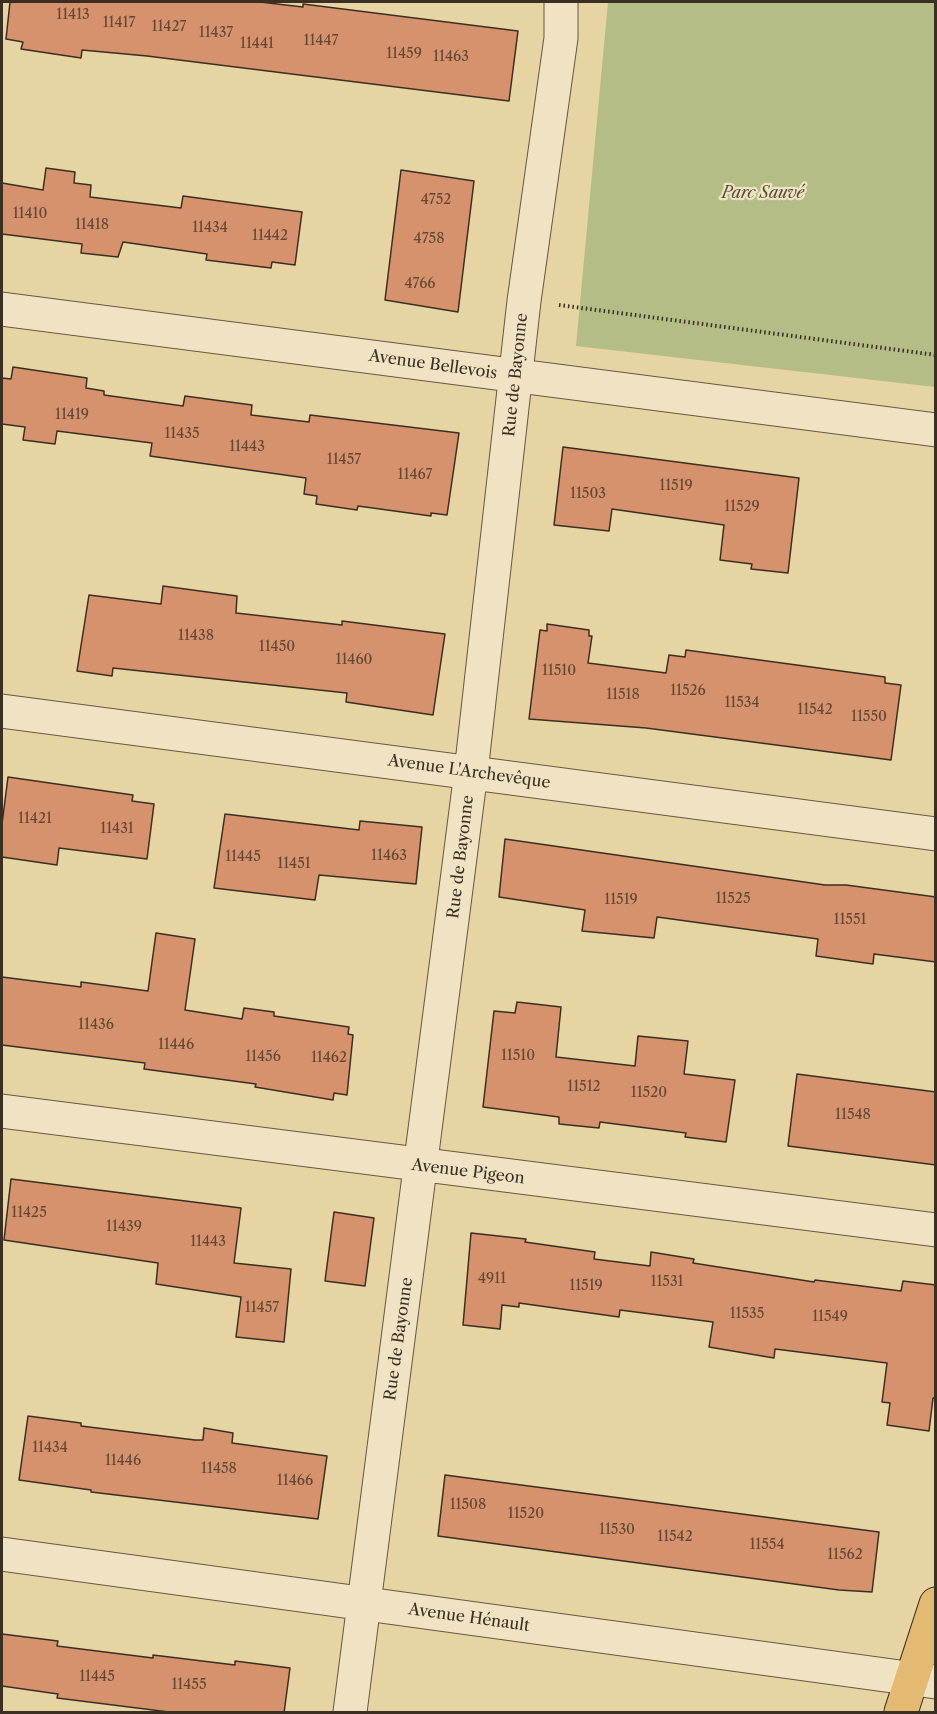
<!DOCTYPE html>
<html>
<head>
<meta charset="utf-8">
<style>
  body { margin:0 }
  #map { position:relative; width:937px; height:1714px; overflow:hidden; background:#e7d4a3; font-family:"Libre Caslon Text",serif }
  canvas { display:block }
  .frame { position:absolute; inset:0; border:3px solid #3b2e22; pointer-events:none }
</style>
</head>
<body>
<div id="map">
<canvas width="937" height="1714"></canvas>
<div class="frame"></div>
</div>
<script>
const g = document.querySelector('canvas').getContext('2d');
g.lineJoin = 'round';
function fill(path, color) {
  g.fillStyle = color;
  g.fill(path, 'evenodd');
}
function shape(rows) {
  const path = new Path2D();
  for (const r of rows) {
    path.moveTo(r[0], r[1]);
    for (let i = 2; i < r.length; i += 2) path.lineTo(r[i], r[i + 1]);
  }
  return path;
}
function trace(path, color, width, dash) {
  g.strokeStyle = color;
  g.lineWidth = width;
  g.lineCap = dash ? 'butt' : 'round';
  g.setLineDash(dash || []);
  g.stroke(path);
}
function write(font, color, halo, rows, align = 'center') {
  g.font = font + ' "Libre Caslon Text",serif';
  g.lineWidth = 4.5;
  g.setLineDash([]);
  g.textBaseline = 'middle';
  g.strokeStyle = halo;
  g.fillStyle = color;
  for (const [text, x, y, turn = 0] of rows) {
    g.save();
    g.translate(x, y);
    g.rotate((+turn || 0) * Math.PI / 180);
    g.textAlign = isNaN(turn) ? turn : align;
    if (halo) g.strokeText(text, 0, 0);
    g.fillText(text, 0, 0);
    g.restore();
  }
}
const green = shape([
  [608,2,935,2,935,387,576,346]
]);
const building = shape([
  [10,2,260,2,303,7,303,4,518,31,509,101,147,56,82,50,81,58,21,49,23,42,6,39,10,2],
  [46,168,75,172,74,183,91,185,90,197,181,208,183,196,302,212,295,265,272,262,271,268,206,260,207,254,123,242,118,257,81,253,82,244,2,234,2,183,43,190,46,168],
  [401,170,474,181,458,312,385,300,401,170],
  [13,367,87,378,86,388,104,391,104,395,183,406,185,396,252,405,251,415,309,422,310,415,459,433,447,515,431,513,431,516,358,506,357,510,316,504,317,496,304,494,306,478,150,456,152,443,57,431,55,444,23,440,25,427,2,424,2,378,11,379,13,367],
  [563,447,799,478,788,573,751,569,752,564,720,560,724,525,612,509,609,531,554,525,563,447],
  [163,586,237,596,236,613,342,625,342,621,445,634,433,715,346,702,347,693,113,668,112,676,77,671,89,595,161,604,163,586],
  [547,624,589,630,589,636,592,636,588,663,666,673,669,655,685,657,686,650,885,677,885,683,901,685,891,760,646,728,529,719,540,630,547,631,547,624],
  [8,777,133,795,132,801,154,804,147,859,59,848,57,865,2,857,2,824,8,777],
  [225,814,359,830,360,821,422,827,416,884,319,875,315,900,214,888,225,814],
  [505,839,825,885,846,885,936,897,936,962,874,954,873,964,816,956,818,939,657,917,654,938,582,931,585,910,499,897,505,839],
  [156,933,195,939,185,1010,242,1019,244,1008,274,1012,274,1016,349,1027,348,1034,353,1035,347,1095,334,1093,333,1100,255,1087,256,1084,144,1069,145,1063,2,1045,2,977,81,987,81,982,148,991,156,933],
  [517,1002,561,1007,556,1057,635,1066,638,1036,688,1041,684,1074,735,1080,726,1142,685,1137,686,1133,600,1122,599,1128,559,1124,559,1117,483,1107,494,1011,515,1013,517,1002],
  [797,1074,936,1092,936,1165,788,1146,797,1074],
  [11,1179,241,1208,234,1263,291,1269,284,1342,236,1337,241,1297,156,1284,158,1263,4,1240,11,1179],
  [334,1212,374,1218,365,1286,325,1281,334,1212],
  [471,1233,526,1239,525,1242,595,1252,594,1259,650,1266,651,1252,694,1259,693,1263,814,1282,815,1280,901,1291,903,1281,936,1285,936,1399,933,1398,929,1431,887,1425,890,1403,882,1402,887,1363,775,1349,774,1358,709,1347,713,1322,620,1310,619,1317,519,1303,519,1307,502,1305,500,1329,463,1325,471,1233],
  [28,1416,81,1423,81,1426,195,1440,203,1440,204,1428,233,1433,232,1443,327,1456,318,1519,91,1492,91,1490,19,1480,28,1416],
  [445,1475,879,1532,872,1592,839,1590,438,1536,445,1475],
  [2,1634,58,1641,57,1646,153,1658,153,1655,235,1665,235,1661,290,1668,284,1713,177,1713,57,1698,58,1694,2,1686,2,1634]
]);
const path = shape([
  [559,305,936,355]
]);
const minor = shape([
  [2,309,936,430],
  [2,711,936,834],
  [2,1111,936,1230],
  [2,1554,936,1682],
  [350,1712,471,772,524,301,561,38,561,2]
]);
const primary = shape([
  [901,1712,936,1604]
]);
const numberNames = [
  ["11413",73,15],
  ["11417",119,23],
  ["11427",169,27],
  ["11437",216,33],
  ["11447",321,41],
  ["11441",257,44],
  ["11459",404,54],
  ["11463",451,57],
  ["4752",436,200],
  ["11410",30,214],
  ["11418",92,225],
  ["11434",210,228],
  ["11442",270,236],
  ["4758",429,239],
  ["4766",420,284],
  ["11419",72,415],
  ["11435",182,434],
  ["11443",247,447],
  ["11457",344,460],
  ["11467",415,475],
  ["11519",676,486],
  ["11503",588,494],
  ["11529",742,507],
  ["11438",196,636],
  ["11450",277,647],
  ["11460",354,660],
  ["11510",559,671],
  ["11526",688,691],
  ["11518",623,695],
  ["11534",742,703],
  ["11542",815,710],
  ["11550",869,717],
  ["11421",35,819],
  ["11431",117,829],
  ["11463",389,856],
  ["11445",243,857],
  ["11451",294,864],
  ["11525",733,899],
  ["11519",621,900],
  ["11551",850,920],
  ["11436",96,1025],
  ["11446",176,1045],
  ["11510",518,1056],
  ["11456",263,1057],
  ["11462",329,1058],
  ["11512",584,1087],
  ["11520",649,1093],
  ["11548",853,1115],
  ["11425",29,1213],
  ["11439",124,1227],
  ["11443",208,1242],
  ["4911",492,1279],
  ["11531",667,1282],
  ["11519",586,1286],
  ["11457",262,1308],
  ["11535",747,1314],
  ["11549",830,1317],
  ["11434",50,1448],
  ["11446",123,1461],
  ["11458",219,1469],
  ["11466",295,1481],
  ["11508",468,1505],
  ["11520",526,1514],
  ["11530",617,1530],
  ["11542",675,1537],
  ["11554",767,1545],
  ["11562",845,1555],
  ["11445",97,1677],
  ["11455",189,1685]
];
const parkNames = [
  ["Parc Sauvé",763,193]
];
const streetNames = [
  ["Avenue Bellevois",433,365,8],
  ["Rue de Bayonne",516,375,-84],
  ["Avenue L'Archevêque",469,772,8],
  ["Rue de Bayonne",461,857,-83],
  ["Avenue Pigeon",468,1172,7],
  ["Rue de Bayonne",399,1339,-82],
  ["Avenue Hénault",469,1618,8]
];
fill(green, '#b4bd86');
fill(building, '#d6926c');
trace(building, '#3b2e22', 1.5);
trace(minor, '#665842', 35);
trace(primary, '#3b2e22', 35);
trace(path, '#3b2e22', 4, [1.5, 3]);
trace(minor, '#efe3c3', 33);
trace(primary, '#e4ba72', 33);
write('14px', '#624734', null, numberNames);
write('italic 16px', '#534b36', '#efe3c3', parkNames);
write('16px', '#3b2e22', '#efe3c3', streetNames);
</script>
</body>
</html>
